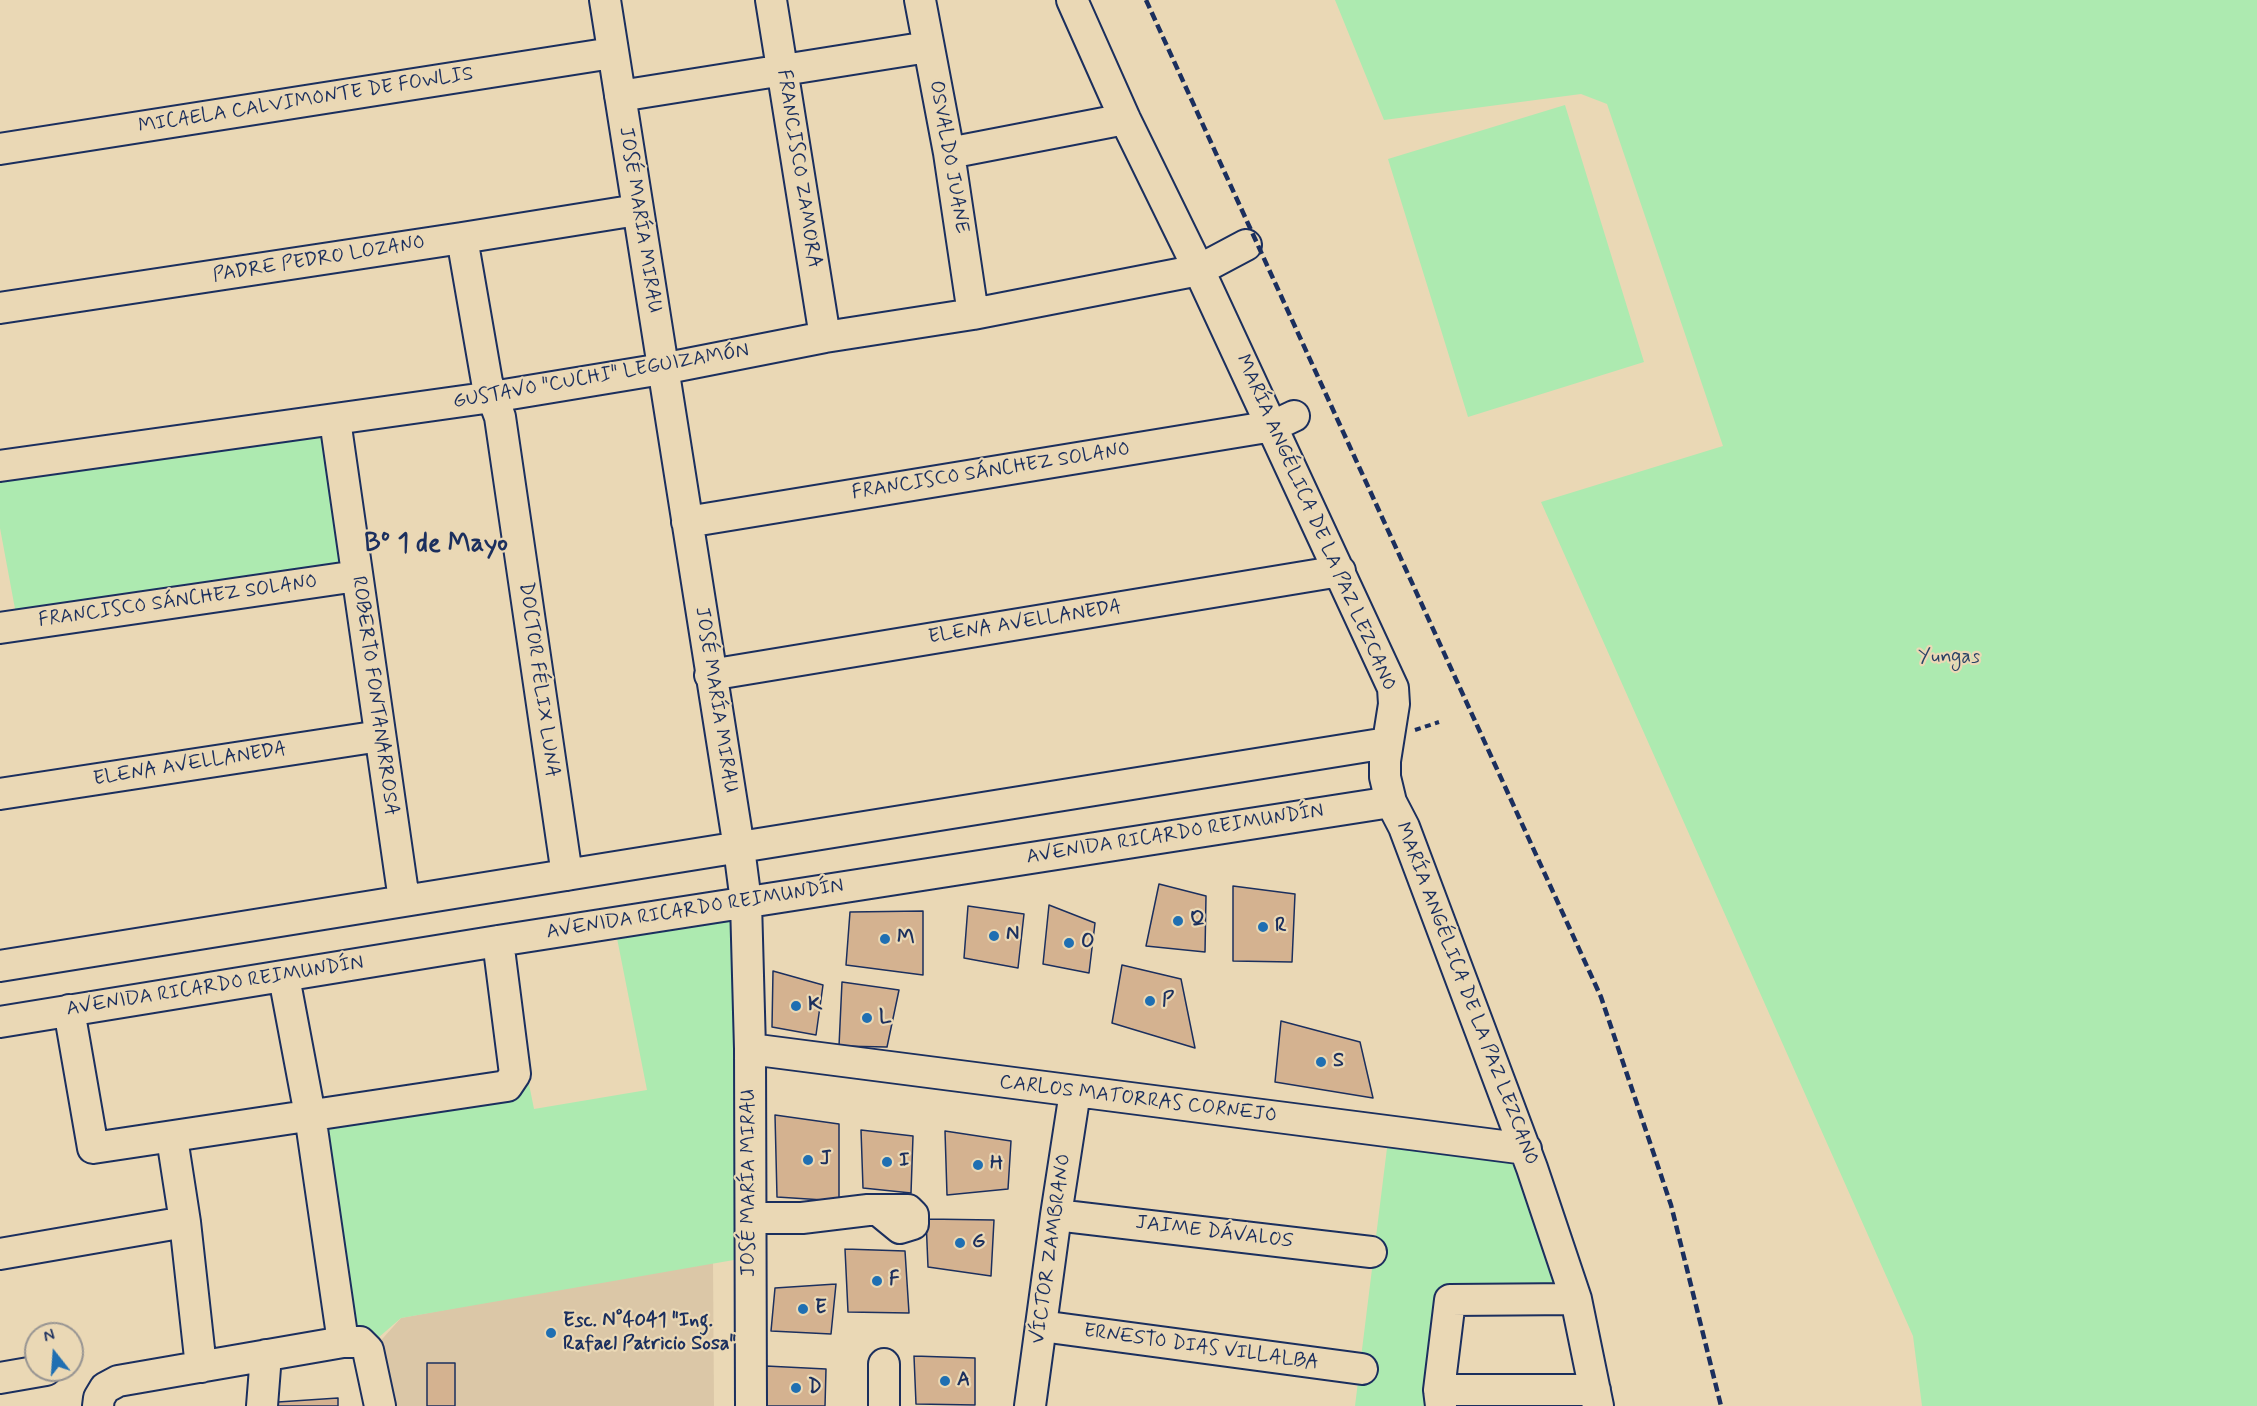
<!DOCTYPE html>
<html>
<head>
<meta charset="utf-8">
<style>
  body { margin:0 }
  #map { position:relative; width:2257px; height:1406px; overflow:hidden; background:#ead8b5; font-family:Mynerve,sans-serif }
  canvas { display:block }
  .north { position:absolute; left:24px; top:1322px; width:60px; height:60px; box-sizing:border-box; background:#ead8b5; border:2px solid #979492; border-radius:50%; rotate:343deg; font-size:16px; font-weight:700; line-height:24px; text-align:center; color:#1b2f5e }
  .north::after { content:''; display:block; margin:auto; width:21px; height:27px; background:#1f6fb2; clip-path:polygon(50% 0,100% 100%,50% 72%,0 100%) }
</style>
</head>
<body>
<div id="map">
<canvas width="2257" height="1406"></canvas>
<div class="north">N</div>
</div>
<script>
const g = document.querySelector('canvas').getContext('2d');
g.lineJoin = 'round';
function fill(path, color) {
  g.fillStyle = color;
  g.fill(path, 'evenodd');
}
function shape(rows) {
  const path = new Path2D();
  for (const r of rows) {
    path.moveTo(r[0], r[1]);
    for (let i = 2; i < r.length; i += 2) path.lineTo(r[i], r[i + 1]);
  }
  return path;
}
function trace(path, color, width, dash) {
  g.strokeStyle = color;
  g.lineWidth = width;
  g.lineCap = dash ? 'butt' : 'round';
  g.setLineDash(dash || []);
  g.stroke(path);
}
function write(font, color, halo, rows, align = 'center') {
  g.font = font + ' Mynerve,sans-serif';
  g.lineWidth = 4.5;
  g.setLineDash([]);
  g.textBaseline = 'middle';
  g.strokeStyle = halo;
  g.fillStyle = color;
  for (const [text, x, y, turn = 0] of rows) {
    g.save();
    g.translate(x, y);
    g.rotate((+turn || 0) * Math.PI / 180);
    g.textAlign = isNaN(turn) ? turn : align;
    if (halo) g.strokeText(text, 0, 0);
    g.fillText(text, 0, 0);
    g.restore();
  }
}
const built = shape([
  [713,1260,714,1406,390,1406,375,1347,401,1318]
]);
const green = shape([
  [1335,0,2257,0,2257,1406,1922,1406,1913,1336,1541,502,1723,446,1607,104,1581,94,1384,120],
  [1565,105,1644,362,1468,417,1388,159],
  [335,420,357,576,18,625,0,528,0,466],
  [746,902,751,1257,401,1318,371,1344,343,1342,310,1115,529,1084,534,1109,647,1090,614,923],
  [1389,1132,1526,1149,1576,1299,1450,1300,1441,1406,1355,1406]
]);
const building = shape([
  [1159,884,1206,896,1205,952,1146,946,1159,884],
  [1233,886,1295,894,1292,962,1233,961,1233,886],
  [1049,905,1095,923,1089,973,1043,964,1049,905],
  [968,906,1024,914,1018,968,964,958,968,906],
  [923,911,923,975,846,965,850,912,923,911],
  [1122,965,1181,979,1195,1048,1112,1023,1122,965],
  [773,971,823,985,816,1035,772,1027,773,971],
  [842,982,899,990,887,1047,839,1046,842,982],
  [1281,1021,1360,1042,1373,1098,1275,1082,1281,1021],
  [775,1115,839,1124,839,1201,777,1197,775,1115],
  [861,1130,913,1136,911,1193,863,1188,861,1130],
  [945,1131,1011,1141,1008,1189,947,1195,945,1131],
  [926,1219,994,1220,991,1276,928,1267,926,1219],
  [845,1249,905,1251,909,1313,848,1312,845,1249],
  [836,1284,831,1334,771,1331,775,1288,836,1284],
  [914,1356,975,1358,975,1405,916,1404,914,1356],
  [427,1363,455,1363,455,1406,427,1406,427,1363],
  [766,1366,826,1369,825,1406,767,1406,766,1366],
  [338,1398,338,1406,278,1406,278,1402,338,1398]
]);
const path = shape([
  [1415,730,1439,722]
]);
const minor = shape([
  [605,0,739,848,746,902,750,1049,751,1406],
  [771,0,825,337],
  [920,0,949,153,973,314],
  [1072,0,1125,119,1199,270,1393,688,1394,704,1385,761,1385,777,1391,802,1404,827,1532,1168,1576,1299,1598,1406],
  [620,96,928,47],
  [0,149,612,53],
  [949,153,1125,119],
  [462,238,487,382,500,417,567,875],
  [0,308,462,238,637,210],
  [335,420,404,900],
  [0,466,492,397,662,369,825,337,973,314,1199,270,1246,245],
  [687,522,1273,426,1294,416],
  [0,628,357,576],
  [710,675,1340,571],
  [0,794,380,736],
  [0,966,1387,743],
  [284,977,310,1115,343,1342],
  [69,1010,93,1148,507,1086,515,1074,498,941],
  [0,1022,498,941,1391,802],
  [750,1049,1526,1149],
  [172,1138,185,1222],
  [1056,1215,1371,1252],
  [751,1218,802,1218,868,1210,908,1210,913,1215,913,1224,900,1228,878,1210],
  [0,1254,185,1222,201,1367],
  [1041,1326,1362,1369],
  [884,1364,884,1406],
  [0,1378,46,1370],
  [1439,1390,1595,1390],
  [98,1406,99,1398,105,1388,118,1381,343,1342,360,1342,368,1350,380,1406],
  [262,1406,266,1355],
  [1030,1406,1056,1215,1075,1092],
  [1441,1406,1439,1390,1450,1300,1576,1299]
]);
const rail = shape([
  [1146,0,1601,997,1671,1205,1721,1406]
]);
const markers = [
  [1178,921,6,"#1f6fb2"],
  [1263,927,6,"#1f6fb2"],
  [994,936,6,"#1f6fb2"],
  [885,939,6,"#1f6fb2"],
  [1069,943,6,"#1f6fb2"],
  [1150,1001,6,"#1f6fb2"],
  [796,1006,6,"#1f6fb2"],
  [867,1018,6,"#1f6fb2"],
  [1321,1062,6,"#1f6fb2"],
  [808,1160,6,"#1f6fb2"],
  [887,1162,6,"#1f6fb2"],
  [978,1165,6,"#1f6fb2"],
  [960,1243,6,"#1f6fb2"],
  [877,1281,6,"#1f6fb2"],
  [803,1309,6,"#1f6fb2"],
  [551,1333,6,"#1f6fb2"],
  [945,1381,6,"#1f6fb2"],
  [796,1388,6,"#1f6fb2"]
];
const streetNames = [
  ["MICAELA CALVIMONTE DE FOWLIS",306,101,-9],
  ["OSVALDO JUANE",948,157,80],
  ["FRANCISCO ZAMORA",798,169,81],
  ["JOSÉ MARÍA MIRAU",639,220,81],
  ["PADRE PEDRO LOZANO",319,260,-9],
  ["GUSTAVO \"CUCHI\" LEGUIZAMÓN",601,377,-10],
  ["FRANCISCO SÁNCHEZ SOLANO",991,472,-9],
  ["MARÍA ANGÉLICA DE LA PAZ LEZCANO",1315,523,66],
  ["FRANCISCO SÁNCHEZ SOLANO",178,602,-8],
  ["ELENA AVELLANEDA",1025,623,-9],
  ["DOCTOR FÉLIX LUNA",538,680,82],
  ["ROBERTO FONTANARROSA",374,696,82],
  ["JOSÉ MARÍA MIRAU",715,700,81],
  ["ELENA AVELLANEDA",190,765,-9],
  ["AVENIDA RICARDO REIMUNDÍN",1175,835,-9],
  ["AVENIDA RICARDO REIMUNDÍN",695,910,-9],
  ["AVENIDA RICARDO REIMUNDÍN",215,987,-9],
  ["MARÍA ANGÉLICA DE LA PAZ LEZCANO",1466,994,69],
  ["CARLOS MATORRAS CORNEJO",1138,1100,7],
  ["JOSÉ MARÍA MIRAU",750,1183,-90],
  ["JAIME DÁVALOS",1214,1233,7],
  ["VÍCTOR ZAMBRANO",1052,1249,-82],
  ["ERNESTO DIAS VILLALBA",1201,1348,8]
];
const parkNames = [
  ["Yungas",1949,658]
];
const poiNames = [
  ["Q",1190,921],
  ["R",1275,927],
  ["N",1006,936],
  ["M",897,939],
  ["O",1081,943],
  ["P",1162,1001],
  ["K",808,1006],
  ["L",879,1018],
  ["S",1333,1062],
  ["J",820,1160],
  ["I",899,1162],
  ["H",990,1165],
  ["G",972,1243],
  ["F",889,1281],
  ["E",815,1309],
  ["Esc. N°4041 \"Ing.",563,1322],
  ["Rafael Patricio Sosa\"",563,1345],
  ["A",957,1381],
  ["D",808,1388]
];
const districtNames = [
  ["Bº 1 de Mayo",436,546]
];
fill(built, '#dbc7a7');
fill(green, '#adeab0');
fill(building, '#d4b290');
trace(building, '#1b2f5e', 1.5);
trace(minor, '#1b2f5e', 34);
trace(path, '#1b2f5e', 4, [6, 4.5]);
trace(minor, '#ead8b5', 30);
trace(rail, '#1b2f5e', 4.5, [9, 4.5]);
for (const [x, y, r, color] of markers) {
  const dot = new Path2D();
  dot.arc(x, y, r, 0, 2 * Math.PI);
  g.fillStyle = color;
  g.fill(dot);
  trace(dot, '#ead8b5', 2);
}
write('20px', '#1b2f5e', '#ead8b5', streetNames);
write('20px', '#2a4266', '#ead8b5', parkNames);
write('bold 20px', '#1b2f5e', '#ead8b5', poiNames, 'left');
write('bold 26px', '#1b2f5e', '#ead8b5', districtNames);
</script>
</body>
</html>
